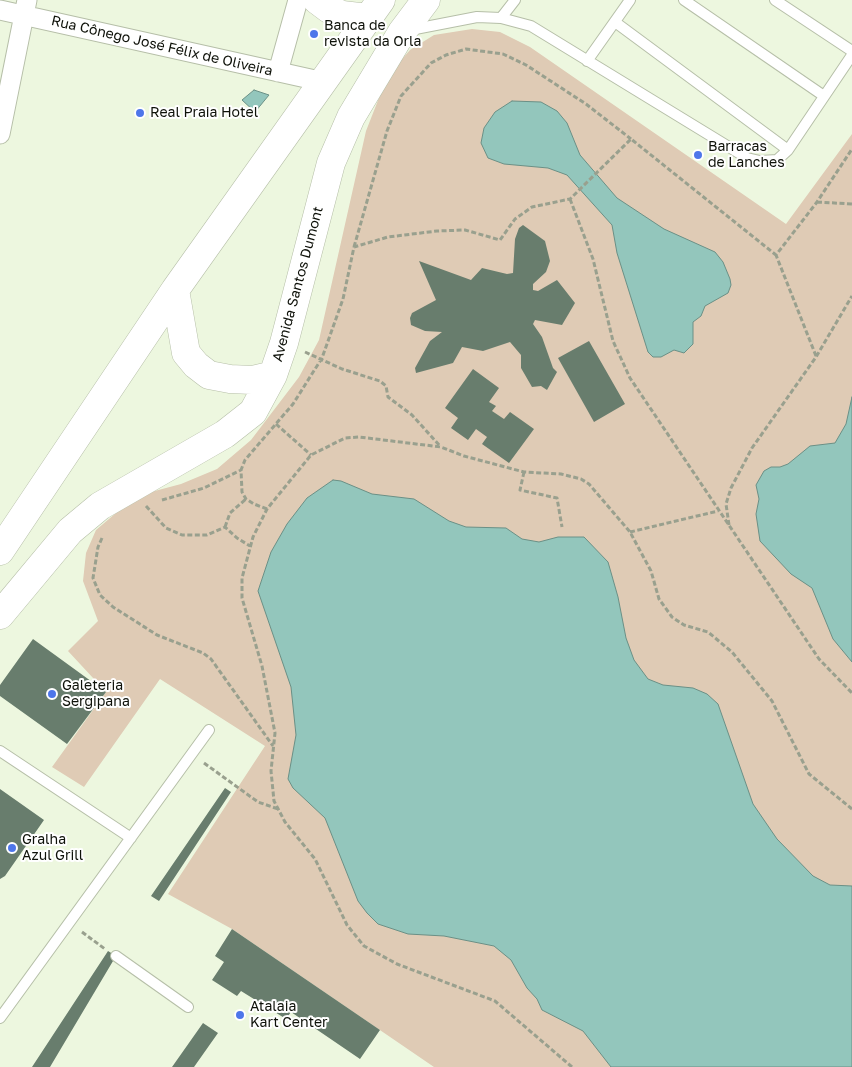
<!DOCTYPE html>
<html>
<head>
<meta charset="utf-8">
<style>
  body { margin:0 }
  canvas { display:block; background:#edf7df }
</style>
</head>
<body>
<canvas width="852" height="1067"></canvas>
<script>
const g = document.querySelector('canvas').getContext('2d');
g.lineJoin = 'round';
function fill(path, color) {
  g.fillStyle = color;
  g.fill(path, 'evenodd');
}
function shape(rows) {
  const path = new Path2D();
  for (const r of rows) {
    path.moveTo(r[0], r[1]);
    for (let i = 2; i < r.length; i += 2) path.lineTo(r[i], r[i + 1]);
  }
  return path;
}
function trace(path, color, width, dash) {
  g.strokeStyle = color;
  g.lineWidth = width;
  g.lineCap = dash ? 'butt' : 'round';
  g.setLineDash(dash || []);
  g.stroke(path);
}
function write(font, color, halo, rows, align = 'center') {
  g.font = font + ' "Golos Text",sans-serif';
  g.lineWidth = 4;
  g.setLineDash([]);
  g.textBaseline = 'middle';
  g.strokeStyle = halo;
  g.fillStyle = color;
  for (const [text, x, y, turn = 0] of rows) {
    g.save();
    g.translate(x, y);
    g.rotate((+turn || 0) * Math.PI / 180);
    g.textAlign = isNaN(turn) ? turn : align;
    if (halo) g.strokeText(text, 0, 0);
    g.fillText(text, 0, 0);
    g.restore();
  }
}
const green = shape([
  [472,29,500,32,530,47,786,224,852,134,852,1067,434,1067,232,929,168,894,265,746,160,679,84,787,52,767,106,692,68,651,98,621,83,581,86,553,96,530,136,496,181,484,217,469,251,440,299,377,319,340,366,131,388,75,410,50,434,35]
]);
const water = shape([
  [254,90,269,95,255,112,242,100,254,90],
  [512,101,541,102,557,111,567,123,580,155,617,198,664,229,715,252,723,262,730,279,731,285,728,293,705,306,701,316,693,322,693,344,684,353,674,350,661,357,653,357,648,352,617,253,612,225,567,175,548,168,504,164,488,158,481,143,484,128,495,112,512,101],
  [852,397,852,662,833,639,812,588,791,574,760,541,756,514,759,499,756,485,764,471,771,467,780,467,788,464,810,446,835,443,846,424,852,397],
  [333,480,341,481,372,494,414,499,449,521,466,527,506,528,522,539,539,542,558,537,584,537,608,562,618,597,626,638,634,660,648,679,663,685,693,688,707,694,718,704,753,804,777,839,813,876,830,885,852,886,852,1067,611,1067,583,1031,542,1010,537,999,527,988,511,960,494,946,444,936,408,934,378,924,367,913,358,901,325,818,293,788,288,779,296,735,291,687,258,591,271,552,287,524,307,498,333,480]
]);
const building = shape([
  [523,225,545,241,550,261,546,272,533,284,533,290,538,291,557,280,575,303,562,325,535,320,533,324,542,337,553,368,557,372,547,390,541,386,532,387,521,368,521,355,510,342,483,351,462,347,453,363,416,373,415,368,430,341,442,332,425,331,411,325,410,318,412,313,436,300,419,261,471,280,482,268,507,274,513,273,515,239,519,228],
  [589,341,625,404,594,422,558,358],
  [473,369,499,388,489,402,496,406,492,411,504,419,510,412,534,429,509,463,482,444,487,437,476,429,468,440,451,428,458,418,445,408],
  [33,639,106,692,67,744,0,696,0,685],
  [225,788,231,792,159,901,151,896],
  [0,789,44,820,5,876,0,879],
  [232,929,380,1030,360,1059,291,1012,286,1019,241,991,237,996,212,980,224,962,215,956],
  [108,951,116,956,50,1067,32,1067],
  [203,1023,218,1033,194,1067,172,1067]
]);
const path = shape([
  [570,199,593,259,613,341,630,378,819,659,852,693],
  [817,202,852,204],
  [354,247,387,131,401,96,431,63,446,55,466,49,503,54,526,65,586,104,631,139],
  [305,352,342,369,380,381,386,386,388,397,412,415,440,446],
  [816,356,776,255,817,202,852,149],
  [276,424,311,455],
  [524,472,520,490,557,498,562,527],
  [162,500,204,488,241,470],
  [146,506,166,528,182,535,207,535,225,527,237,538,250,546],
  [267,509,254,504,246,499,242,492,241,470,245,460,293,404,322,358,343,299,354,247,388,237,437,231,465,230,500,240,515,219,532,207,570,199,631,139,776,255],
  [729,525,726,504,731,488,752,448,816,357,852,296],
  [225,527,230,513,246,499],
  [630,532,718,511],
  [102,538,98,547,93,578,100,595,113,607,157,635,203,653,211,659,273,746],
  [204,763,258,802,278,809],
  [82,932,105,949],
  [572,1067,495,1001,397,964,364,946,347,925,315,859,285,822,274,801,271,771,275,733,262,666,242,598,242,578,253,537,267,509,311,455,345,438,359,437,441,447,464,456,524,472,561,474,581,479,589,484,630,532,651,571,659,599,672,617,684,625,708,632,732,652,772,701,809,774,852,809]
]);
const service = shape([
  [684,0,824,96],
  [775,0,852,51],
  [501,18,515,0],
  [615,22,788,150],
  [410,30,477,17,501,18,531,26,747,158,760,161,777,160,788,150,852,55],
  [587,61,630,0],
  [0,751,131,838],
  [116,956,188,1007],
  [0,1018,209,730]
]);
const minor = shape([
  [0,10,324,82],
  [278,72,298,0],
  [0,134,27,0]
]);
const primary = shape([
  [317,0,329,9,342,15,368,18],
  [175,290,186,353,196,365,209,375,230,379,252,380,273,375],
  [0,551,175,290,381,0],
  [0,615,70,531,100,506,225,434,253,412,273,375,284,343,331,163,351,117,402,32,426,0]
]);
const markers = [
  [314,34,5,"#4e76ea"],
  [140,113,5,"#4e76ea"],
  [698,155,5,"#4e76ea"],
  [52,694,5,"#4e76ea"],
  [12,848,5,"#4e76ea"],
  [240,1015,5,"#4e76ea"]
];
const poiNames = [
  ["Banca de",324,26],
  ["revista da Orla",324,42],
  ["Real Praia Hotel",150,113],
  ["Barracas",708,147],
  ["de Lanches",708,163],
  ["Galeteria",62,686],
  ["Sergipana",62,702],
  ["Gralha",22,840],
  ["Azul Grill",22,856],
  ["Atalaia",250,1007],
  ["Kart Center",250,1023]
];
const streetNames = [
  ["Rua Cônego José Félix de Oliveira",162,46,13],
  ["Avenida Santos Dumont",298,284,-75]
];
fill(green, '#dfcbb5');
fill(water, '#93c6bc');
trace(water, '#6b9086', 1);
fill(building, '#687d6d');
trace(service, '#b6bfa8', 12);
trace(minor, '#b6bfa8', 21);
trace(primary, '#b6bfa8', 29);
trace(path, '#99a08e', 3, [5, 2.5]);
trace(service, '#fff', 10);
trace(minor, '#fff', 19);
trace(primary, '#fff', 28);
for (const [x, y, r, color] of markers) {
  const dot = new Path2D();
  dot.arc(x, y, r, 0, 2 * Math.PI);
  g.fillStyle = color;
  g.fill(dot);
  trace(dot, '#fff', 2);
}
write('14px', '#0e1109', '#fff', poiNames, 'left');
write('14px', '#0e1109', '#fff', streetNames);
</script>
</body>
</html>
